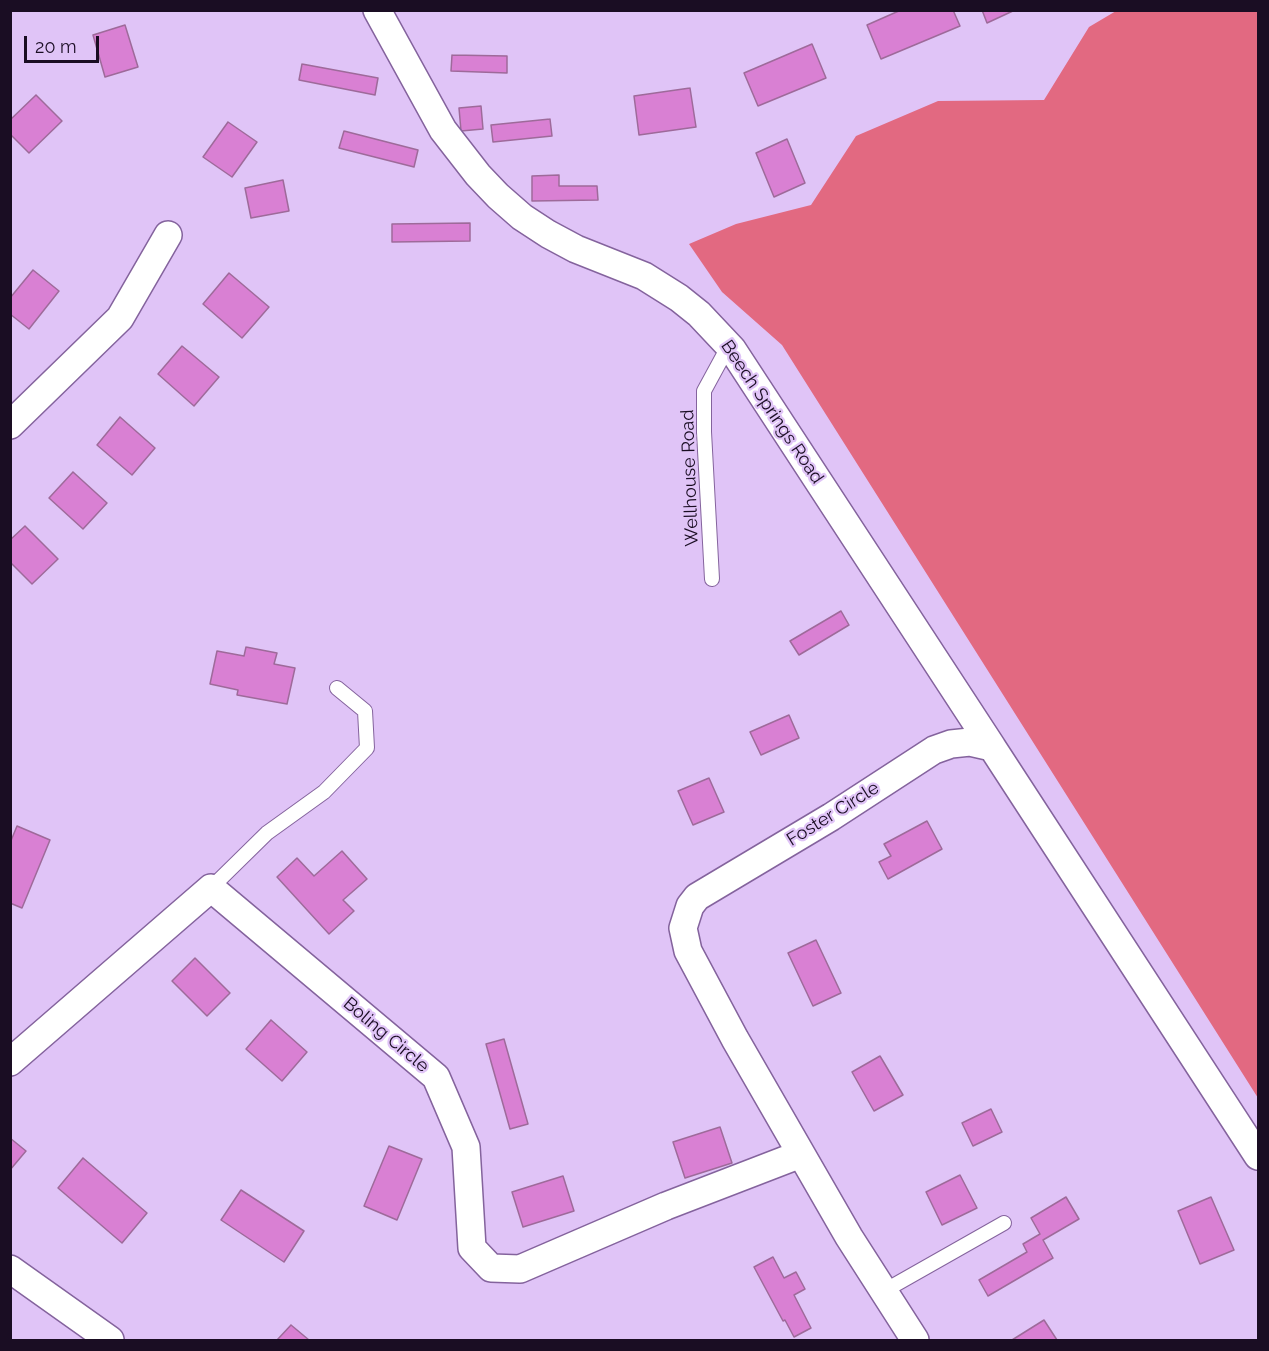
<!DOCTYPE html>
<html>
<head>
<meta charset="utf-8">
<style>
  body { margin:0 }
  #map { position:relative; width:1269px; height:1351px; overflow:hidden; background:#e0c4f7; font-family:Raleway,sans-serif }
  canvas { display:block }
  .frame { position:absolute; inset:0; border:12px solid #1a0d23; pointer-events:none }
  .scale { position:absolute; left:24px; top:36px; width:75px; height:27px; box-sizing:border-box; border:3px solid #1a0d23; border-top:0; padding-left:8px; font-size:18px; line-height:21px; white-space:nowrap; color:#1a0d23; -webkit-text-stroke:4px #e0c4f7; paint-order:stroke }
</style>
</head>
<body>
<div id="map">
<canvas width="1269" height="1351"></canvas>
<div class="frame"></div>
<div class="scale">20 m</div>
</div>
<script>
const g = document.querySelector('canvas').getContext('2d');
g.lineJoin = 'round';
function fill(path, color) {
  g.fillStyle = color;
  g.fill(path, 'evenodd');
}
function shape(rows) {
  const path = new Path2D();
  for (const r of rows) {
    path.moveTo(r[0], r[1]);
    for (let i = 2; i < r.length; i += 2) path.lineTo(r[i], r[i + 1]);
  }
  return path;
}
function trace(path, color, width, dash) {
  g.strokeStyle = color;
  g.lineWidth = width;
  g.lineCap = dash ? 'butt' : 'round';
  g.setLineDash(dash || []);
  g.stroke(path);
}
function write(font, color, halo, rows, align = 'center') {
  g.font = font + ' Raleway,sans-serif';
  g.lineWidth = 4.5;
  g.setLineDash([]);
  g.textBaseline = 'middle';
  g.strokeStyle = halo;
  g.fillStyle = color;
  for (const [text, x, y, turn = 0] of rows) {
    g.save();
    g.translate(x, y);
    g.rotate((+turn || 0) * Math.PI / 180);
    g.textAlign = isNaN(turn) ? turn : align;
    if (halo) g.strokeText(text, 0, 0);
    g.fillText(text, 0, 0);
    g.restore();
  }
}
const forest = shape([
  [1116,11,1258,11,1258,1098,782,345,722,292,689,244,736,224,811,205,856,136,938,101,1044,100,1089,27]
]);
const building = shape([
  [901,10,953,10,960,26,881,59,867,25,901,10],
  [982,10,1015,10,987,23,982,10],
  [125,25,138,67,105,77,93,35,125,25],
  [812,44,826,78,758,106,744,73,812,44],
  [452,55,507,56,507,73,451,71,452,55],
  [302,64,378,78,375,95,299,80,302,64],
  [690,88,696,127,639,135,634,96,690,88],
  [36,95,62,121,29,153,10,134,10,120,36,95],
  [481,106,483,129,461,131,459,108,481,106],
  [550,119,552,136,493,142,491,125,550,119],
  [228,122,257,142,232,177,203,157,228,122],
  [344,131,418,150,414,167,339,148,344,131],
  [787,139,805,183,774,197,756,153,787,139],
  [559,175,559,186,597,186,598,200,532,201,532,176,559,175],
  [283,180,289,211,251,218,245,188,283,180],
  [470,223,470,241,392,242,392,224,470,223],
  [33,270,59,291,29,329,10,314,10,298,33,270],
  [229,273,269,307,242,338,203,304,229,273],
  [182,346,219,377,194,406,158,374,182,346],
  [120,417,155,448,132,475,97,445,120,417],
  [73,472,107,503,83,529,49,498,73,472],
  [25,526,58,559,32,584,10,562,10,540,25,526],
  [841,611,849,625,799,655,790,641,841,611],
  [246,647,277,653,274,664,295,668,287,704,237,695,238,690,210,684,217,651,244,656,246,647],
  [789,715,799,738,761,755,750,732,789,715],
  [709,778,724,812,693,825,678,791,709,778],
  [927,821,942,849,888,879,879,862,891,856,884,844,927,821],
  [17,826,50,840,22,908,10,903,10,843,17,826],
  [342,851,367,879,343,900,354,911,329,934,277,877,297,858,314,876,342,851],
  [816,940,841,993,813,1006,788,953,816,940],
  [195,958,230,993,207,1016,172,981,195,958],
  [271,1020,307,1052,282,1081,246,1049,271,1020],
  [504,1039,528,1124,510,1129,486,1044,504,1039],
  [880,1056,903,1095,874,1111,852,1072,880,1056],
  [991,1109,1002,1132,973,1146,962,1123,991,1109],
  [720,1127,732,1163,685,1178,673,1142,720,1127],
  [10,1138,26,1151,10,1170,10,1138],
  [389,1146,422,1159,397,1220,364,1206,389,1146],
  [83,1158,147,1213,122,1243,58,1188,83,1158],
  [960,1175,977,1208,942,1225,926,1192,960,1175],
  [563,1176,574,1211,523,1227,512,1192,563,1176],
  [241,1190,304,1231,284,1262,221,1220,241,1190],
  [1066,1197,1079,1219,1043,1240,1053,1258,988,1296,979,1280,1027,1252,1023,1244,1040,1234,1031,1218,1066,1197],
  [1211,1197,1234,1250,1200,1264,1178,1211,1211,1197],
  [773,1257,784,1278,796,1272,805,1289,794,1295,811,1328,794,1337,785,1320,783,1321,754,1267,773,1257],
  [1044,1320,1057,1340,1012,1340,1044,1320],
  [291,1325,309,1340,277,1340,291,1325]
]);
const service = shape([
  [712,579,704,432,704,391,729,345],
  [211,888,267,833,324,792,367,748,365,711,337,688],
  [884,1291,1004,1223]
]);
const minor = shape([
  [377,10,443,130,478,175,498,196,522,217,548,234,576,249,644,276,679,298,699,314,732,349,992,747],
  [10,425,120,318,168,235],
  [10,1062,211,888,436,1077,466,1147,472,1248,491,1268,520,1269,666,1206,801,1154],
  [10,1269,110,1340],
  [915,1340,849,1237,735,1039,688,951,683,928,690,906,697,897,831,817,934,750,951,744,970,742,992,747,1258,1156]
]);
const streetNames = [
  ["Beech Springs Road",772,412,56],
  ["Wellhouse Road",690,478,-92],
  ["Foster Circle",833,814,-32],
  ["Boling Circle",386,1035,40]
];
fill(forest, '#e26981');
fill(building, '#d980d3');
trace(building, '#9e6a9a', 1.5);
trace(service, '#84639d', 16);
trace(minor, '#84639d', 30);
trace(service, '#fff', 14);
trace(minor, '#fff', 27);
write('18px', '#1a0d23', '#e0c4f7', streetNames);
</script>
</body>
</html>
